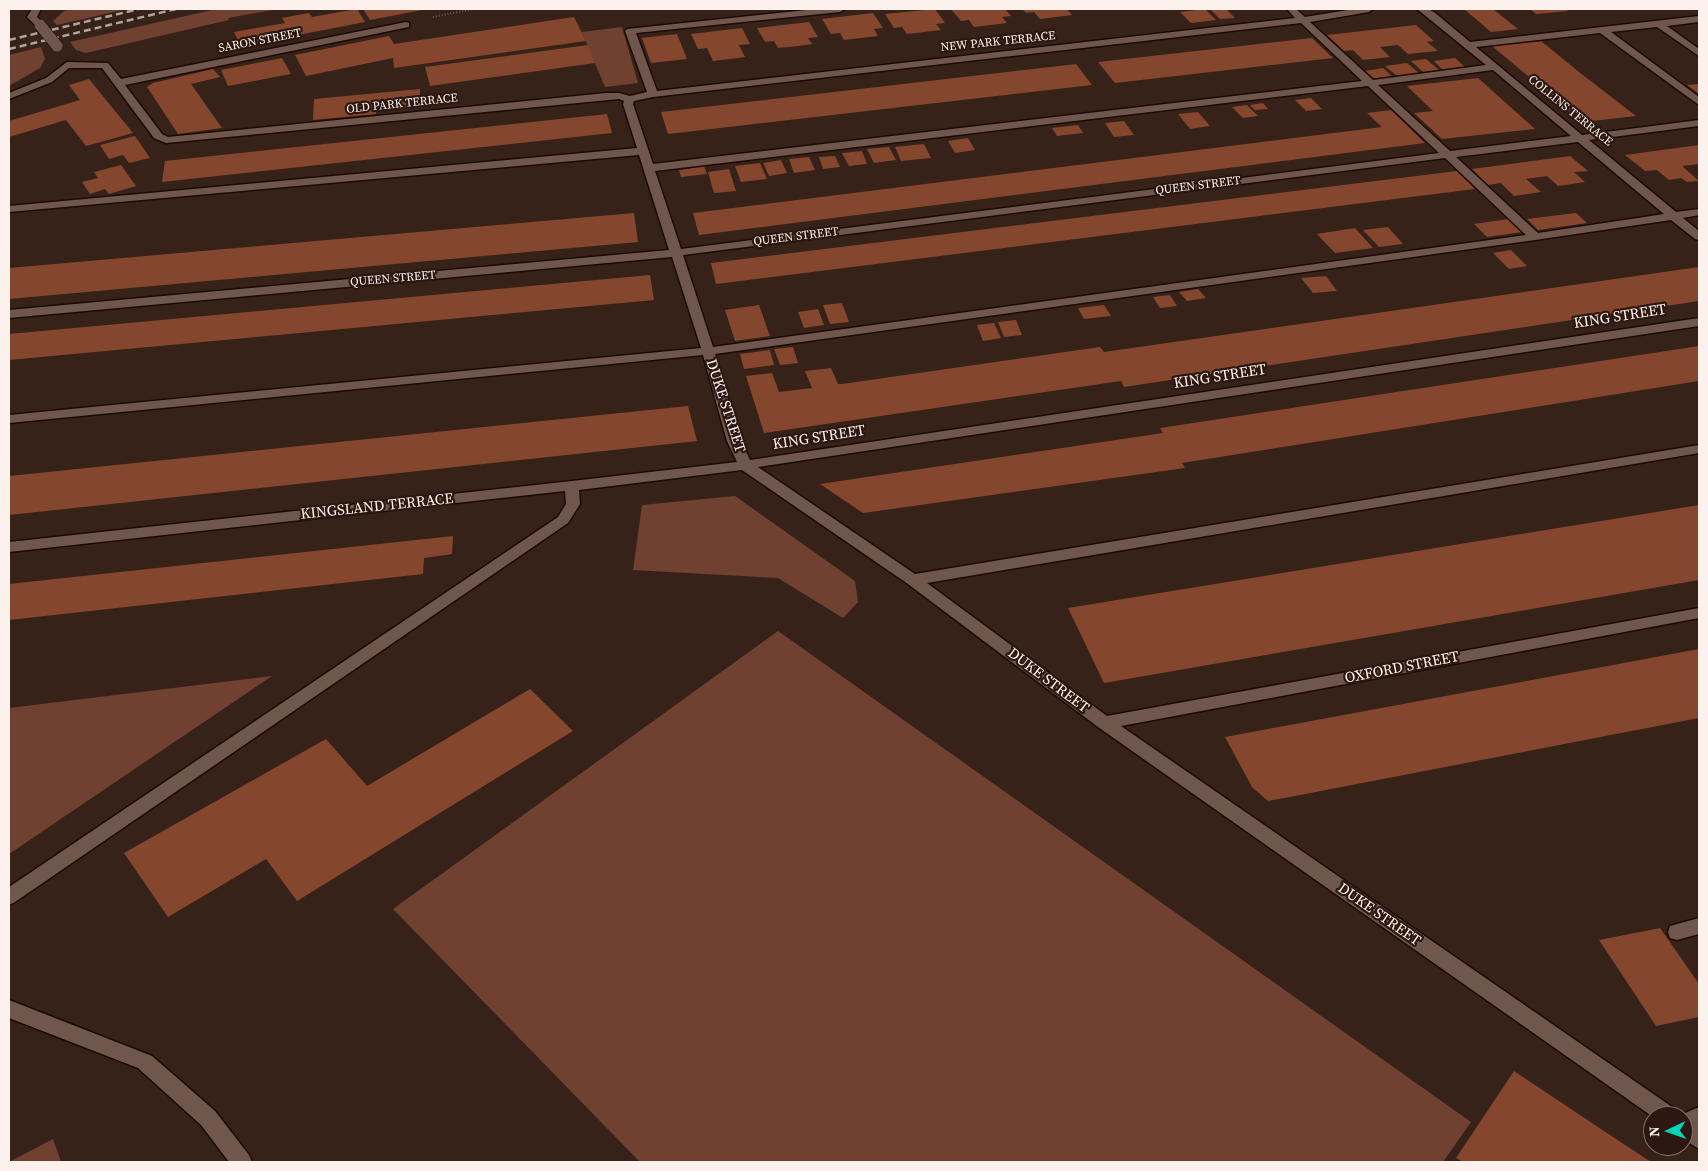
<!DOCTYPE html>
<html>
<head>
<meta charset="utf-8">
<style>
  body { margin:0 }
  #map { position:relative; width:1708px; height:1171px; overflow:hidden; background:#37221a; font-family:"Source Serif 4",serif }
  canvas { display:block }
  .frame { position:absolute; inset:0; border:10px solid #fdf1ed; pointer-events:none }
  .north { position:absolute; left:1643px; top:1106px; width:50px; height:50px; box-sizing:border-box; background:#2d1811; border:1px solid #806f69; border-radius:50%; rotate:267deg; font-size:14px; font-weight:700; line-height:20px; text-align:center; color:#fdf1ed }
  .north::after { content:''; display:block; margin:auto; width:18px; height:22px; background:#01d5b7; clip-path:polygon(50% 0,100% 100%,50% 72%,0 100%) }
</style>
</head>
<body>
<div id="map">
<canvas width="1708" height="1171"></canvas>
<div class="frame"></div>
<div class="north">N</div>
</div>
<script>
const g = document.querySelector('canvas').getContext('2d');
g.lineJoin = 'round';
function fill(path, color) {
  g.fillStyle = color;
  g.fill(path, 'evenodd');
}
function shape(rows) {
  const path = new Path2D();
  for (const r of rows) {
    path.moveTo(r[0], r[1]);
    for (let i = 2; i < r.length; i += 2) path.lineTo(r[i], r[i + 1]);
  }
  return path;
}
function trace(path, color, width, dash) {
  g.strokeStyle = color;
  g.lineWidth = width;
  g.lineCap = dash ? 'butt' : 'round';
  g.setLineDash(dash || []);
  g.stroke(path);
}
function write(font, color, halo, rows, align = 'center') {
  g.font = font + ' "Source Serif 4",serif';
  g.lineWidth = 4.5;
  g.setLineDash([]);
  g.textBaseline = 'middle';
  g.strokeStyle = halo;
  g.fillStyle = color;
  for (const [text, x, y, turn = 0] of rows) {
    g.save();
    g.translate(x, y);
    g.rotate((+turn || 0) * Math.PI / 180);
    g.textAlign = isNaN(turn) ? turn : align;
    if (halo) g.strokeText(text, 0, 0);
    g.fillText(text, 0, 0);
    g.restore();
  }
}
const green = shape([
  [73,9,127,9,57,25,53,21,64,11],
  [217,9,278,9,228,18,229,20,86,53,76,50,70,42],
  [622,27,638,83,605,87,582,32],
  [41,47,45,59,40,68,9,86,9,55],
  [735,496,855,581,858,602,843,618,778,578,633,570,642,505],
  [778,631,1471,1122,1443,1162,640,1162,393,909],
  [272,676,9,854,9,708],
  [53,1139,61,1162,9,1162]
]);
const building = shape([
  [357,9,365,22,241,46,234,32,285,23,282,18,309,13,312,17],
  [363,9,422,9,422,10,370,20],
  [935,9,945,23,936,24,941,30,907,34,902,27,894,28,885,14],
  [951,9,1005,9,1011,16,1002,17,1007,23,974,27,969,20,961,21],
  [1022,9,1067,9,1072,15,1040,19,1034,12,1026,13],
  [1205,9,1216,20,1191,23,1180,12],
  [1210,9,1226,9,1235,18,1220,19],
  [1464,9,1493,9,1518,29,1491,32],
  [1530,9,1566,9,1568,11,1536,14],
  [873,13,883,28,874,29,878,36,844,40,840,33,831,34,822,19],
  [574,17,586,41,394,68,393,58,306,76,295,55,389,36,394,44],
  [809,22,818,37,808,38,812,44,799,46,778,48,774,41,765,42,757,28],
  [1416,25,1434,41,1427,42,1438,51,1408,54,1398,45,1380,47,1390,57,1363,60,1353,50,1344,51,1327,35],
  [742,28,750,44,739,45,745,57,730,59,713,61,707,48,698,49,691,34],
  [677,34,687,59,651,63,642,38],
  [1312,38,1333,58,1115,83,1098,62],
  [1541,41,1579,72,1636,116,1583,122,1492,46],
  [588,45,595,63,430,86,425,67],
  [282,58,291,74,228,86,221,70],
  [1455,58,1466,68,1444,71,1434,61],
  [1426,59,1439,70,1423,72,1411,61],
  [1407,63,1419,73,1397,76,1385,66],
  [1076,64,1092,85,668,134,661,112],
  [1383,68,1393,77,1375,79,1365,71],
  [213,69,220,77,191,84,222,128,178,134,147,87,153,83],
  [1478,78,1535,129,1442,139,1414,113,1433,111,1407,86],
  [89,79,133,133,86,146,66,120,9,137,9,121,80,100,69,85],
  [1699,84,1699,94,1687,85],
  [420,89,420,106,376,111,376,114,313,120,314,99],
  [1311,98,1322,109,1306,111,1295,100],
  [1263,103,1268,109,1255,110,1250,105],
  [1247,105,1258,116,1243,118,1232,107],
  [1391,110,1425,143,699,235,693,213,1382,127,1367,113],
  [1198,112,1210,126,1190,129,1178,114],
  [607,114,612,133,162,182,165,161],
  [1124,121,1134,135,1114,137,1105,123],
  [1078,125,1083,133,1057,136,1052,128],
  [135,136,150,158,129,163,123,155,109,159,100,145],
  [968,138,975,150,955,153,948,141],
  [924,144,931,158,901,161,895,147],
  [1699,145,1699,164,1682,166,1699,181,1687,182,1681,178,1669,180,1657,170,1645,171,1625,155],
  [889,147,896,160,874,163,867,149],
  [862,151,867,164,849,166,842,153],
  [835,156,840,167,823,169,819,157],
  [1570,156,1588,171,1574,172,1585,182,1558,186,1547,176,1526,179,1541,192,1514,196,1501,183,1488,185,1472,169],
  [809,157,815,170,794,173,789,159],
  [781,160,787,173,769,176,763,163],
  [760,163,767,179,741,182,735,166],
  [121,165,136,186,109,194,105,189,90,194,82,182,98,178,94,172],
  [704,166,707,174,681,177,679,170],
  [729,169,736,191,714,193,708,172],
  [1457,171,1475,189,716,284,711,263],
  [634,213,638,242,9,299,9,268],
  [1576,213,1587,223,1538,230,1527,219],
  [1508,219,1522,232,1487,237,1474,224],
  [1388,227,1403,244,1379,247,1363,230],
  [1355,228,1373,248,1335,253,1317,234],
  [1511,250,1527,266,1509,269,1493,253],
  [1699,267,1699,301,1124,387,1121,381,764,433,746,376,772,373,779,392,812,388,805,371,831,368,838,384,842,384,1100,347,1104,352],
  [650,275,654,300,9,360,9,334],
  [1326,276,1337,291,1313,293,1301,278],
  [1198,289,1206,298,1187,301,1179,292],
  [1170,295,1177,306,1160,308,1153,297],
  [842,303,849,322,830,324,823,305],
  [759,305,770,336,735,341,725,310],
  [1104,305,1111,316,1084,319,1078,308],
  [818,309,824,325,804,328,798,312],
  [1016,320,1022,335,1004,337,998,322],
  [994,323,1001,338,983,341,977,325],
  [1699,346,1699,381,1182,463,1185,468,863,513,820,484,1163,433,1160,428],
  [793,347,798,363,780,365,774,349],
  [770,350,774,365,744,369,740,354],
  [688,406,697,441,9,515,9,476],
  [1699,505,1699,580,1104,683,1068,608],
  [453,536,452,554,424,558,423,574,9,620,9,584],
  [1699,649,1699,718,1295,796,1268,801,1252,787,1225,737],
  [530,689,573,731,297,901,266,859,168,917,124,853,326,739,367,786],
  [1660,928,1699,984,1699,1017,1656,1026,1599,940],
  [1514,1071,1607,1133,1651,1162,1463,1162,1456,1158]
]);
const path = shape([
  [433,17,474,9]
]);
const minor = shape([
  [32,9,41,9,37,17,45,25,43,27,37,27,27,17,32,9],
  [816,9,845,9,840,12,636,33,657,91,1295,18,1287,9,1296,9,1305,17,1354,9,1373,9,1369,12,1310,22,1373,80,1486,65,1417,9,1428,9,1434,12,1470,42,1699,16,1699,22,1667,26,1699,49,1699,56,1657,27,1611,32,1699,97,1699,105,1600,33,1476,47,1582,135,1699,120,1699,126,1589,140,1676,212,1699,209,1699,215,1683,218,1699,231,1699,240,1695,239,1671,220,1535,240,715,354,741,441,750,460,1699,318,1699,326,758,467,915,574,1699,445,1699,453,927,583,1107,716,1699,608,1699,618,1121,726,1675,1109,1678,1116,1653,1117,1098,727,908,584,742,470,579,490,580,504,568,523,15,902,9,905,9,887,558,517,566,504,565,491,9,552,9,542,572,481,737,462,727,441,703,355,9,423,9,415,701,348,672,257,9,318,9,310,669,250,639,155,9,212,9,206,637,148,623,104,624,101,619,99,166,143,154,138,102,68,69,68,52,82,9,99,9,93,46,78,67,62,108,63,121,79,406,22,409,23,409,27,125,85,162,134,168,137,606,93,619,93,630,96,647,92,625,31,627,29,816,9],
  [1301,23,1362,81,653,164,633,104,634,101,653,97,1301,23],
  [1493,70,1571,136,1450,151,1378,85,1493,70],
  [1368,86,1439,153,681,249,655,171,1368,86],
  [1578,142,1664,214,1538,233,1456,157,1578,142],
  [1445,158,1526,235,713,347,683,255,1445,158],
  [1699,918,1699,934,1677,940,1670,938,1668,932,1670,926,1699,918],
  [9,1000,152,1056,215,1111,249,1155,252,1162,229,1162,201,1125,138,1068,9,1018,9,1000],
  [1699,1107,1699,1149,1683,1139,1683,1116,1678,1116,1699,1107]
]);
const rail = shape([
  [9,40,139,9],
  [9,49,176,9]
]);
const minorBridge = shape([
  [40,25,57,46]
]);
const farStreetnames = [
  ["SARON STREET",260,41,-11],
  ["NEW PARK TERRACE",998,42,-6],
  ["OLD PARK TERRACE",402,104,-6],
  ["COLLINS TERRACE",1570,111,39],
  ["QUEEN STREET",1198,186,-7],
  ["QUEEN STREET",796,237,-7],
  ["QUEEN STREET",393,279,-5]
];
const streetNames = [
  ["KING STREET",1620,317,-9],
  ["KING STREET",1220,377,-9],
  ["DUKE STREET",725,406,72],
  ["KING STREET",819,438,-9],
  ["KINGSLAND TERRACE",377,507,-6],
  ["OXFORD STREET",1402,668,-11],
  ["DUKE STREET",1048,681,37],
  ["DUKE STREET",1379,915,35]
];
fill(green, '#704130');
fill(building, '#85462e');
trace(minor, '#1e0a05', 3);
trace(path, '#a3938d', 2, [0.5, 2.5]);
fill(minor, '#70574e');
trace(rail, '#b2a29d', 2.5, [7, 4]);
trace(minorBridge, '#1e0a05', 12, []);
trace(minorBridge, '#70574e', 11);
write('12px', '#fdf1ed', '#2d1811', farStreetnames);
write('15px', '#fdf1ed', '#2d1811', streetNames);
</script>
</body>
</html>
